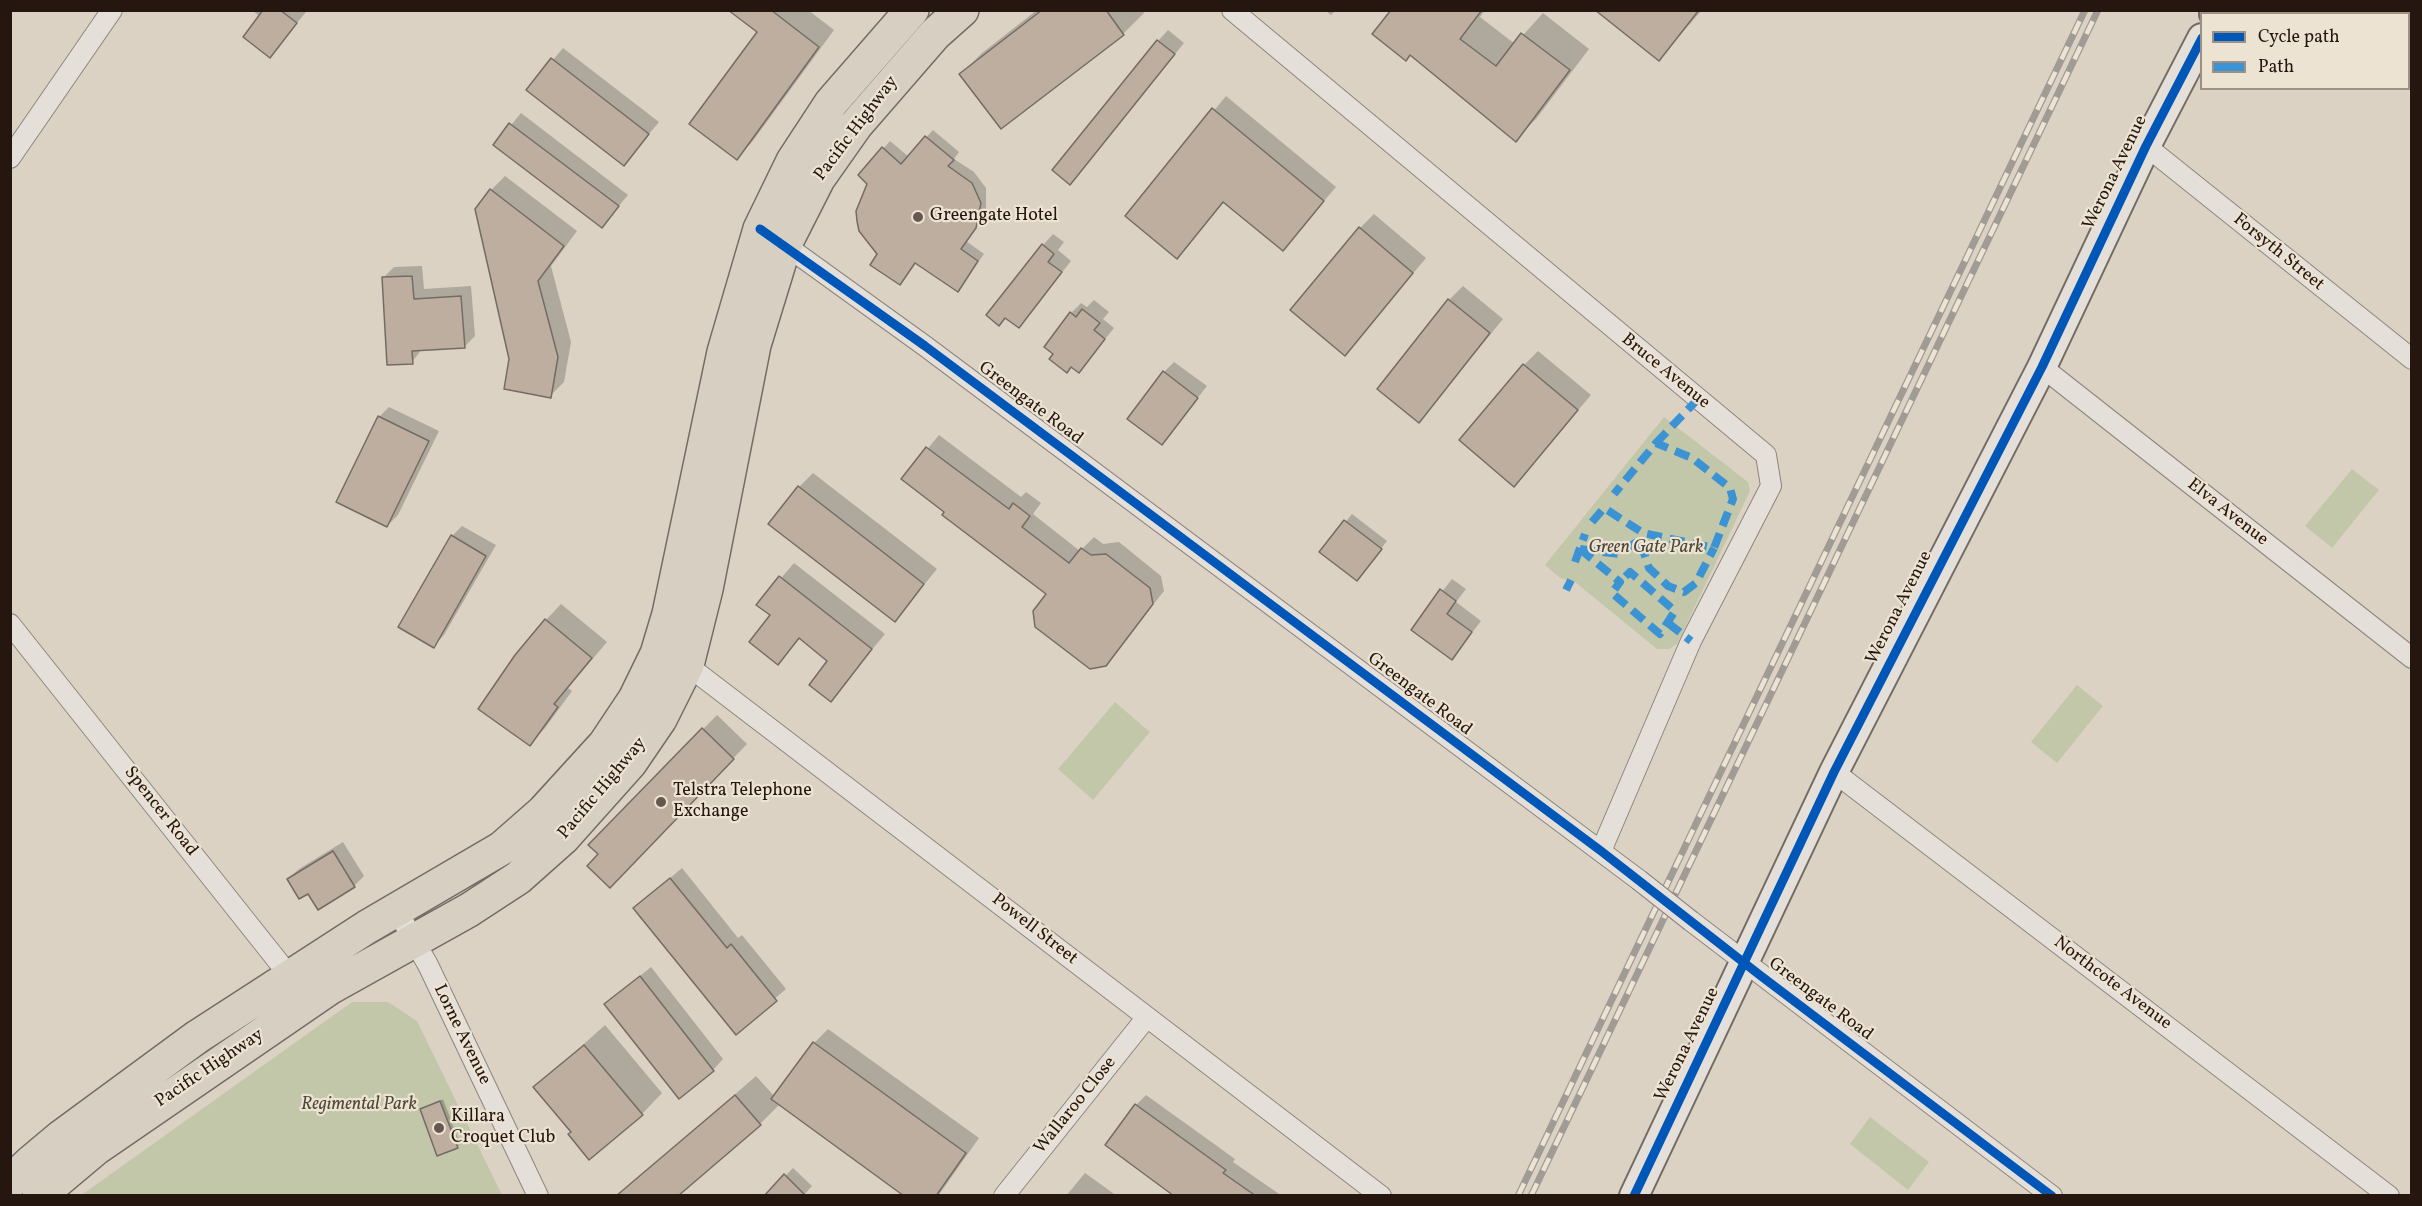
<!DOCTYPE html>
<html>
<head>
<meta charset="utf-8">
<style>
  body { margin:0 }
  #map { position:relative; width:2422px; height:1206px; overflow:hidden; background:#dbd2c4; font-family:Vollkorn,serif }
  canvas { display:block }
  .frame { position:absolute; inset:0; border:12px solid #251610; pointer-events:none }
  .legend { position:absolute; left:2200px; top:12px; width:210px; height:78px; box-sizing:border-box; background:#ede3d3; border:2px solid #9d9185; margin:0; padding:8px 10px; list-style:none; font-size:18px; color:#251610 }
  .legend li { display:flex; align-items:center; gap:12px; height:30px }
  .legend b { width:30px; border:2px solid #9d9185 }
</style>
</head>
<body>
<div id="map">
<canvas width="2422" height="1206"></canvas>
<div class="frame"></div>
<ul class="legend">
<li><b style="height:8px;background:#0057b8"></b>Cycle path</li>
<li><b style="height:8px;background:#3b93d3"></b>Path</li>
</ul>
</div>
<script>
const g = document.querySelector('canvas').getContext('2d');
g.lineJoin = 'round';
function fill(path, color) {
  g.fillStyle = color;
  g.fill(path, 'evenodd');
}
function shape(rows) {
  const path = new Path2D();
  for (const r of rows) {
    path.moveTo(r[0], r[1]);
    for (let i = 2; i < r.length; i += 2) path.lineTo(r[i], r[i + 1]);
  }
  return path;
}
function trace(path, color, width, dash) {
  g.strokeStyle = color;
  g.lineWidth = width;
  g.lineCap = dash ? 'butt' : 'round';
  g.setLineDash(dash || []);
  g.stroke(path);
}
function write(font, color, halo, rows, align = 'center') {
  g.font = font + ' Vollkorn,serif';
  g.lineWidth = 4.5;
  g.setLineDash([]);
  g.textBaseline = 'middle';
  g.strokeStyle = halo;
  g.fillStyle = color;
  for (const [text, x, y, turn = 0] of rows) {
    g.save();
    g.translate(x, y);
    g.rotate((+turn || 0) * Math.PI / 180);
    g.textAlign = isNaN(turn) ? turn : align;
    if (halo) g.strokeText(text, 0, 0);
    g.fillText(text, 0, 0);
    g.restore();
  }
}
const green = shape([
  [1664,417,1748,482,1750,491,1677,644,1669,649,1657,649,1575,582,1560,578,1545,565],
  [2352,469,2379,490,2332,548,2305,526],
  [2077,685,2103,706,2057,763,2031,742],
  [1115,702,1150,732,1093,800,1058,769],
  [352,1002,388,1002,417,1021,502,1195,80,1196],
  [1870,1117,1929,1162,1908,1190,1850,1144]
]);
const shadow = shape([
  [252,10,304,10,306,12,270,56,260,17],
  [731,10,808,10,834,30,752,142,737,158,759,32],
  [1037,10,1142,10,1144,13,1123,34,1002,127,961,74,982,53],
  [1325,10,1336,10,1331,15],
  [1392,10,1485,10,1480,17,1515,44,1543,13,1589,49,1536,119,1515,140,1411,53],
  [1597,10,1702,10,1659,59],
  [1168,30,1184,43,1080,172,1158,41],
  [563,48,659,122,624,164,528,90],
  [1226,96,1336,187,1283,249,1225,201,1177,257,1127,216],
  [521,113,628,195,602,226,495,145],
  [933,130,959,152,954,159,974,172,986,188,986,212,966,241,984,254,958,290,916,262,900,283,879,254,869,183,860,175,890,141,909,157],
  [505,176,577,231,551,266,571,342,564,382,550,396,510,359,491,190],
  [1374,214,1426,258,1345,354,1360,228],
  [1053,234,1064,242,1058,250,1071,261,1019,326,1043,245],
  [422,266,424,289,471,286,475,336,464,347,422,349,412,362,383,278,394,267],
  [1463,286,1503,319,1419,421,1449,300],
  [1094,300,1109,312,1103,319,1114,328,1079,371,1055,354,1071,313,1081,303,1087,307],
  [1538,351,1591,395,1514,485,1524,365],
  [1174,362,1207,386,1162,443,1164,372],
  [389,407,439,431,398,515,387,526,379,417],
  [939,435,1021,497,1026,492,1041,503,1033,514,1080,551,1094,537,1103,544,1119,542,1161,576,1164,591,1105,665,1048,593,903,479],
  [813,473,937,569,895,620,799,487],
  [1352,514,1387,541,1363,572,1321,552],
  [462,526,496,545,444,635,434,646,452,536],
  [794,563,885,634,830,700,830,660,800,638,778,663,772,615,759,604],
  [1452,579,1466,589,1456,602,1481,621,1452,658,1413,629],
  [561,604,607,642,568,688,572,691,545,728,530,744,481,709,546,620],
  [717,715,747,744,624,872,590,845],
  [343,842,364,876,354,886,309,892,288,879,299,869],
  [682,868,738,938,742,935,786,989,736,1032,635,908],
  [651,967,723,1059,713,1070,606,1004],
  [605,1025,662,1093,642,1114,573,1132,535,1088],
  [828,1029,979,1138,938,1196,906,1196,780,1104,760,1124,618,1196,756,1076,775,1097,814,1043],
  [1146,1095,1235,1159,1233,1162,1282,1196,1177,1196,1136,1105],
  [443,1099,460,1144,457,1147,422,1109],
  [793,1168,812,1186,803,1196,766,1196],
  [1085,1173,1117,1196,1066,1196]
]);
const building = shape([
  [263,10,280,10,297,23,270,58,243,37,263,10],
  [728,10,771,10,819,47,737,160,689,124,757,32,728,10],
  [1042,10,1106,10,1124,35,1001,129,959,74,1042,10],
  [1391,10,1482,10,1460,39,1496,66,1521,33,1570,70,1516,142,1410,55,1406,61,1372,34,1391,10],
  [1595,10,1699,10,1659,61,1595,10],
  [1157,40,1175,54,1070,185,1052,170,1157,40],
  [551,58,649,134,624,166,526,90,551,58],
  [1212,108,1324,201,1283,251,1223,202,1177,259,1125,216,1212,108],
  [509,123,619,206,602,228,493,145,509,123],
  [925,136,954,160,948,166,972,183,981,203,976,228,961,249,978,261,958,292,915,263,900,285,870,265,877,254,859,231,857,221,856,211,867,184,858,175,882,147,901,164,925,136],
  [490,189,564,246,538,281,558,357,551,398,504,389,509,359,475,209,490,189],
  [1359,227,1413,273,1345,356,1290,310,1359,227],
  [1042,244,1054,254,1048,262,1062,272,1019,328,1005,318,999,326,986,315,1042,244],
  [412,276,414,299,461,296,465,348,412,351,413,364,387,365,382,277,412,276],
  [1448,299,1490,333,1419,423,1377,389,1448,299],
  [1082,309,1100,323,1094,330,1105,339,1079,373,1071,367,1067,373,1049,359,1053,354,1044,347,1070,312,1076,317,1082,309],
  [1523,364,1578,410,1514,487,1459,440,1523,364],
  [1163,371,1198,398,1162,445,1127,419,1163,371],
  [378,416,429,441,387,527,336,502,378,416],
  [926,447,1009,509,1013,503,1030,516,1022,527,1069,563,1081,548,1091,555,1106,554,1150,588,1153,604,1106,666,1090,669,1035,627,1033,611,1046,594,942,515,944,512,901,479,926,447],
  [798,486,924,584,895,622,768,524,798,486],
  [1344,520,1382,549,1357,581,1319,552,1344,520],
  [451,535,486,556,434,648,398,627,451,535],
  [779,576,872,649,831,702,809,685,827,661,799,638,778,665,749,642,770,615,756,605,779,576],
  [1440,589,1456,601,1447,614,1472,632,1452,660,1411,630,1440,589],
  [545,619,592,658,554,704,558,707,530,746,478,709,515,655,545,619],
  [702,728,734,759,610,888,587,866,598,854,588,845,702,728],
  [333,851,355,887,318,910,308,894,299,899,287,879,333,851],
  [670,878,727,948,731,944,777,1001,736,1035,633,908,670,878],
  [640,976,714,1071,679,1099,604,1004,640,976],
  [813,1042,966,1153,936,1196,904,1196,771,1099,813,1042],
  [584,1045,643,1115,589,1160,568,1134,571,1132,533,1087,584,1045],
  [735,1095,761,1125,678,1196,616,1196,735,1095],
  [440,1101,458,1148,437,1156,420,1109,440,1101],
  [1135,1104,1226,1170,1223,1173,1256,1196,1174,1196,1105,1145,1135,1104],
  [784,1174,806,1196,764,1196,784,1174]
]);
const street = shape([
  [1232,10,1766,455,1771,486,1691,641,1601,851],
  [2146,146,2412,359],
  [10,158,112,10],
  [778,240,925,346,1639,880],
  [2042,367,2412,658],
  [10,624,296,984],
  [687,665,1381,1196],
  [1834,772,2389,1196],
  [396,909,428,965,538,1196],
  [1691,921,2052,1196],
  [1004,1196,1147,1017]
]);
const secondary = shape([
  [2214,14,2216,10],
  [1634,1196,1834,772,2042,367,2146,146,2202,38]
]);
const highway = shape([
  [10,1182,30,1163,61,1137,197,1037,367,927,502,848,543,812,605,744,635,699,657,654,669,614,724,352,760,229,793,161,831,103,912,10],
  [39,1196,95,1149,331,987,469,910,518,878,563,838,630,763,660,719,687,665,706,589,754,345,785,244,818,179,856,125,935,34,962,10]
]);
const rail = shape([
  [1518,1196,2085,10],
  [1531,1196,2098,10]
]);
const streetBridge = shape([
  [1639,880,1691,921]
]);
const quiet = shape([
  [1656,443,1698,399],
  [1592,522,1604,508,1643,533,1714,548,1733,499,1730,488,1692,458,1656,443,1614,494],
  [1636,546,1644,553,1649,568,1668,586,1684,592,1696,583,1714,548],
  [1580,549,1620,582,1612,593,1660,634,1675,611,1630,572,1620,582],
  [1580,549,1619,554,1638,541],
  [1575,562,1585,534],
  [1566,590,1571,580],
  [1668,623,1691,641]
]);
const cycleway = shape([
  [760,229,925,346,1601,851,1761,976,2052,1196],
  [1634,1196,1834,772,2042,367,2146,146,2202,38]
]);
const markers = [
  [918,217,6,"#65584f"],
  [661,802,6,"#65584f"],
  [439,1128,6,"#65584f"]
];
const streetNames = [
  ["Pacific Highway",857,129,-53],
  ["Werona Avenue",2116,173,-64],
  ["Forsyth Street",2278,253,39],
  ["Bruce Avenue",1665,372,39],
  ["Greengate Road",1030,404,37],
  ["Elva Avenue",2227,513,38],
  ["Werona Avenue",1900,608,-63],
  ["Greengate Road",1419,695,37],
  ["Pacific Highway",603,789,-50],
  ["Spencer Road",160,812,52],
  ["Powell Street",1034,930,38],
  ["Northcote Avenue",2112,984,37],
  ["Greengate Road",1820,1000,37],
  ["Lorne Avenue",461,1035,64],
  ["Werona Avenue",1688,1045,-64],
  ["Pacific Highway",210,1069,-34],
  ["Wallaroo Close",1076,1106,-51]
];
const poiNames = [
  ["Greengate Hotel",930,217],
  ["Telstra Telephone",673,792],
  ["Exchange",673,813],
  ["Killara",451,1118],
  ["Croquet Club",451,1139]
];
const parkNames = [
  ["Green Gate Park",1646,549],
  ["Regimental Park",359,1106]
];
fill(green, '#c3c7aa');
fill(shadow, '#0003');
fill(building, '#beae9f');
trace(building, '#736c65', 1.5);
trace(street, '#8d867d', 22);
trace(secondary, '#736c65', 32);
trace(highway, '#736c65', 36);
trace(street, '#e4dfd8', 20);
trace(secondary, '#e4dfd8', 28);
trace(highway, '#d8cfc3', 33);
trace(rail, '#a09b95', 7);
trace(rail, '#ede3d3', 4.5, [14]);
trace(streetBridge, '#8d867d', 22, []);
trace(streetBridge, '#e4dfd8', 20);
trace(quiet, '#3b93d3', 8, [15, 8]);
trace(cycleway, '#0057b8', 9);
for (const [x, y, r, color] of markers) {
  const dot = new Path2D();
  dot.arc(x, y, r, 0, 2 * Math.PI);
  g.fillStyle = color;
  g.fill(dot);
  trace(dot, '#ede3d3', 2);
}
write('18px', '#251610', '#ede3d3', streetNames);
write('18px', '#251610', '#ede3d3', poiNames, 'left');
write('italic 18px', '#4e4838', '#ede3d3', parkNames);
</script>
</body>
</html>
